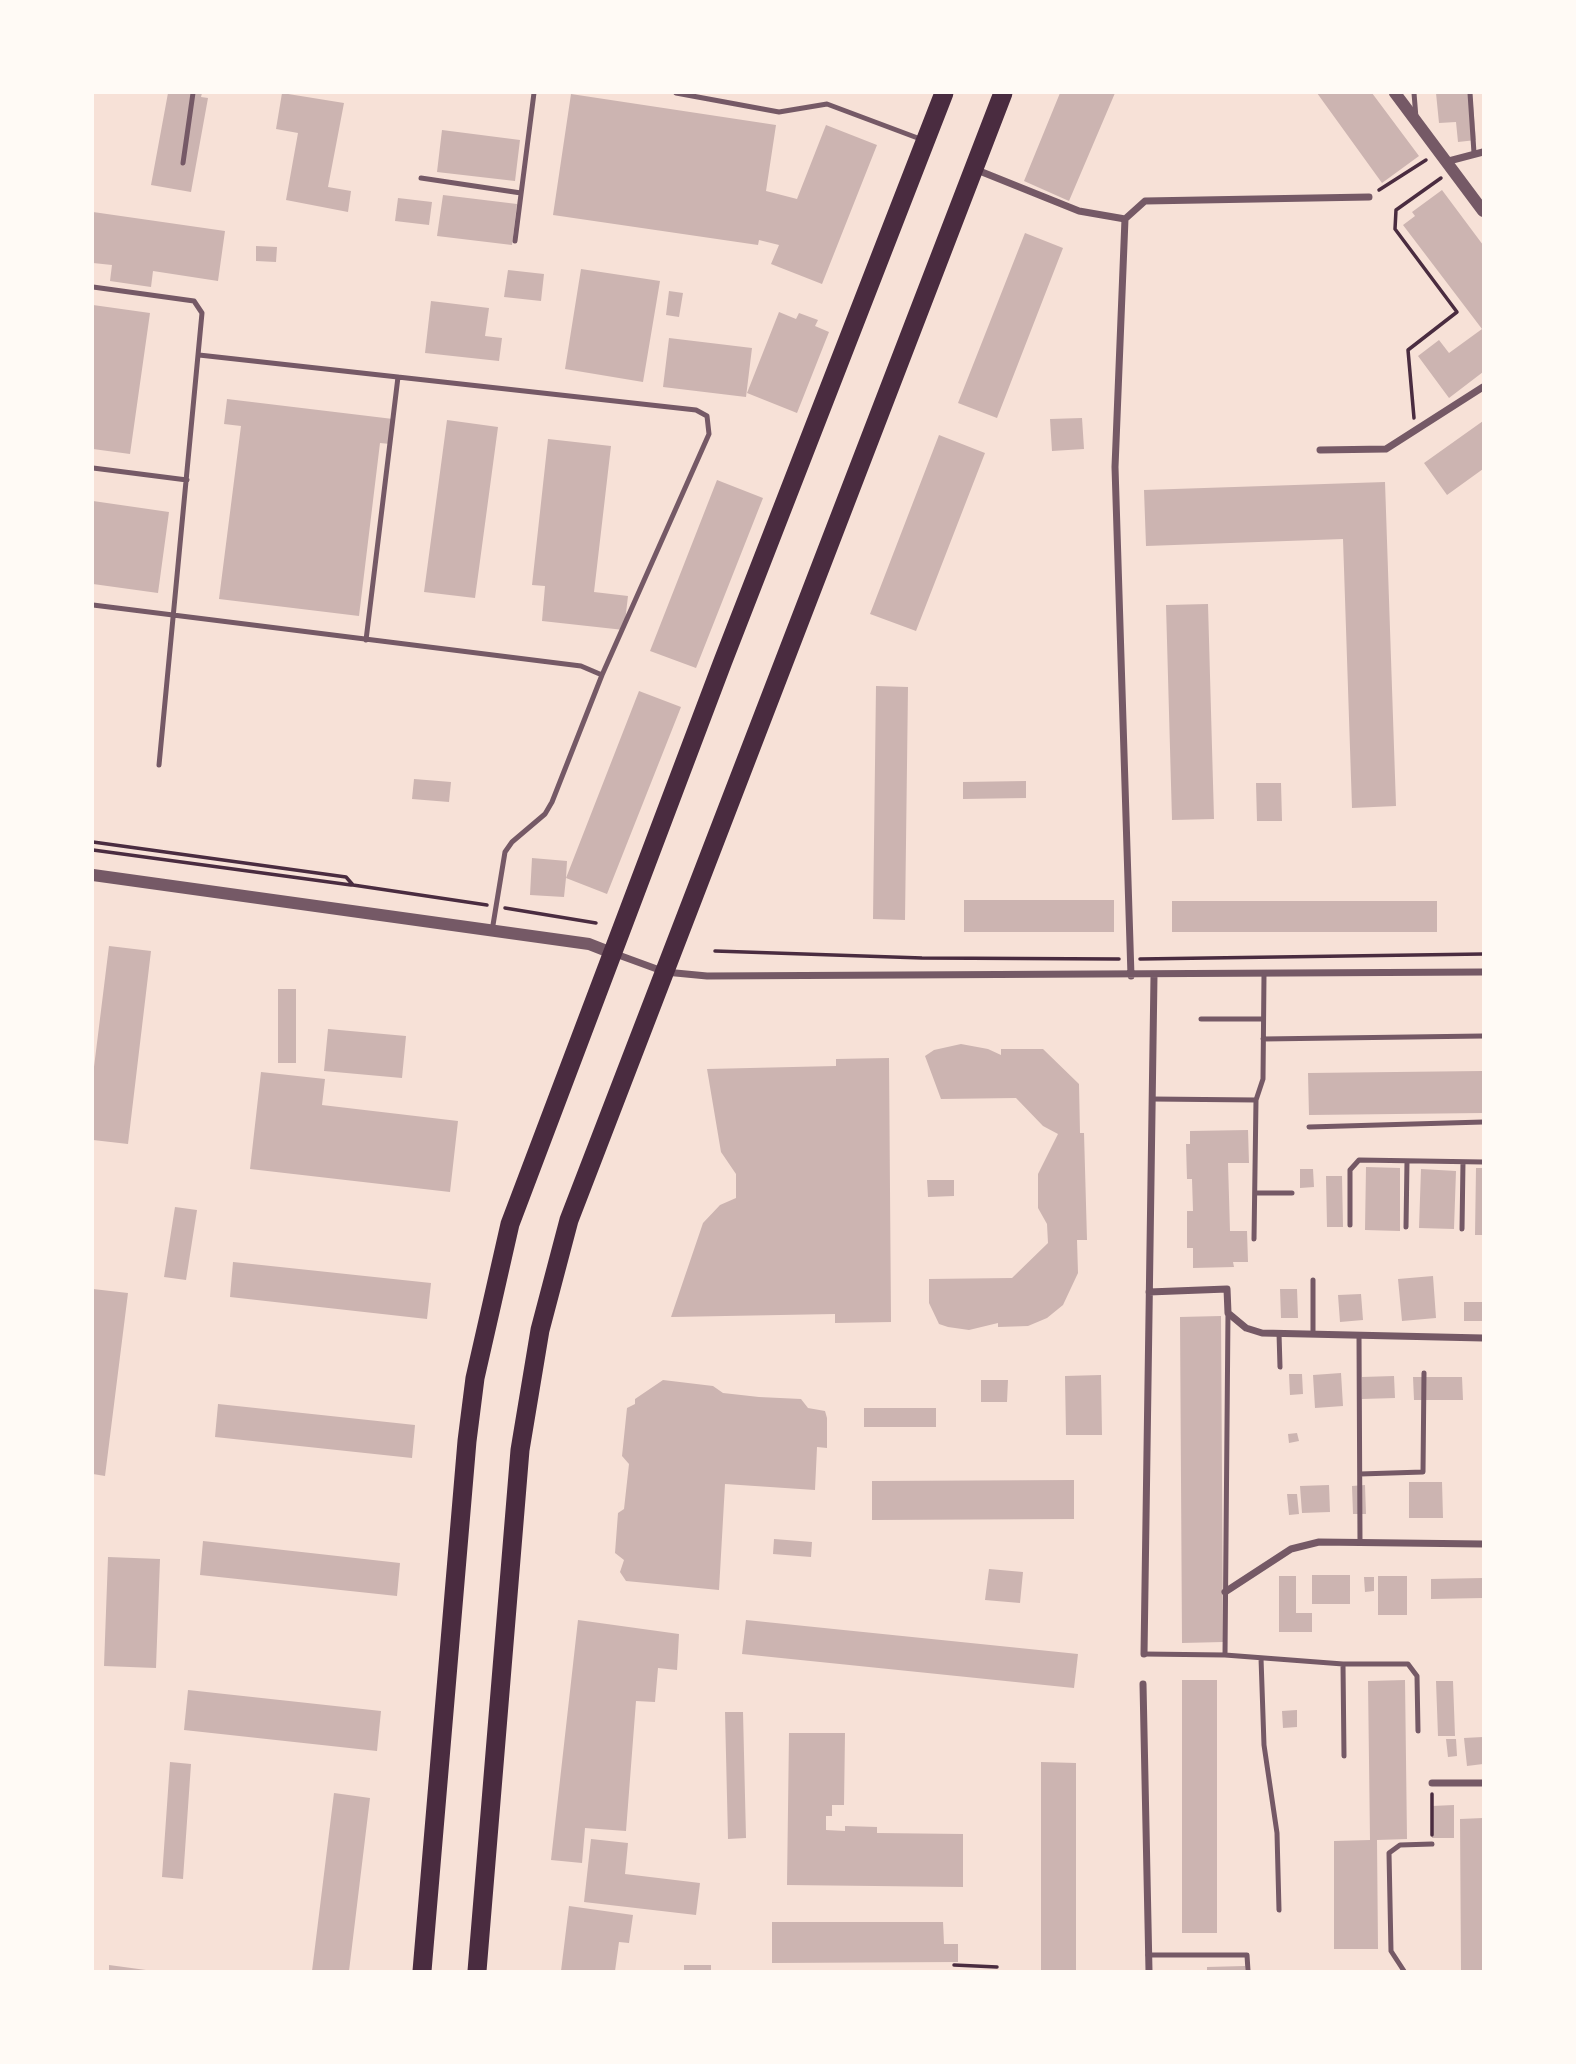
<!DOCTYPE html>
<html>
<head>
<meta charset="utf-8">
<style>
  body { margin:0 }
  #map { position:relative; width:1576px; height:2064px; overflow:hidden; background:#f7e1d7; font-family:Manrope,sans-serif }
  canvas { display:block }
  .frame { position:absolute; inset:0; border:94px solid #fffaf5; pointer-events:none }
</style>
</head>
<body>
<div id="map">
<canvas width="1576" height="2064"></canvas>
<div class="frame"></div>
</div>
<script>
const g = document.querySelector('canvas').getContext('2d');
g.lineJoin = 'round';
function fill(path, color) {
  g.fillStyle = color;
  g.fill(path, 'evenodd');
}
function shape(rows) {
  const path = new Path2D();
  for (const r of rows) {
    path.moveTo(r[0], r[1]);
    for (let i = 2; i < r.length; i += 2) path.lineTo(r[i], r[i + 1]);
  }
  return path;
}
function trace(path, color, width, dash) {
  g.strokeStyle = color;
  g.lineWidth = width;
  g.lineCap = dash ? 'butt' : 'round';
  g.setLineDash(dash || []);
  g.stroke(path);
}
const building = shape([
  [168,93,202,93,201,97,208,98,191,192,151,185],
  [282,93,344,103,328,187,351,191,348,212,286,200,298,133,276,129],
  [1060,93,1115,93,1069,201,1024,181],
  [1317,93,1372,93,1419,156,1382,183],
  [1436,93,1472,93,1476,140,1458,142,1456,122,1439,123],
  [571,94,776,125,766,191,797,199,826,125,877,145,822,284,771,264,779,245,759,240,758,245,553,215],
  [442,130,520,140,515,181,437,172],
  [1442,190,1483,245,1483,372,1449,398,1418,356,1439,340,1449,353,1482,329,1403,225,1415,216,1412,212],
  [443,195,517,204,512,245,437,236],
  [398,198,432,202,429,225,395,221],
  [93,212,225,231,218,281,153,271,151,287,110,281,112,265,93,263],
  [1025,233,1063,248,997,418,958,403],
  [256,246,277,247,276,262,256,261],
  [581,269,660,281,643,382,565,369],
  [508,270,544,274,541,301,504,297],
  [669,291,683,293,679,317,666,315],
  [431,301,489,308,485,336,502,338,499,361,425,353],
  [93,305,150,313,130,454,93,449],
  [779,312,796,319,799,313,818,320,815,326,829,332,797,413,747,393],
  [669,338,752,348,746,397,663,387],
  [227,399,393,419,390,444,380,443,359,616,219,599,241,426,224,424],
  [1082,418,1084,449,1052,451,1050,419],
  [447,420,498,427,475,598,424,592],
  [1483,421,1483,469,1447,495,1424,463],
  [939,435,985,453,916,631,870,614],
  [548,439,611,446,594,592,628,596,624,630,542,621,545,586,532,585],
  [717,480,763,498,696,668,650,651],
  [1385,482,1396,806,1352,808,1343,539,1146,546,1144,490],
  [93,501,169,512,158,593,93,584],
  [1208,604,1214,819,1172,820,1166,605],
  [876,686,908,687,905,920,873,919],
  [639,691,681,707,607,894,566,878,564,897,530,895,532,858,567,861,566,878],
  [414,779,451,782,449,802,412,799],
  [1026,781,1026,798,963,799,963,782],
  [1256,783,1281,783,1282,821,1257,821],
  [964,900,1114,900,1114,932,964,932],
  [1172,901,1437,901,1437,932,1172,932],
  [109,946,151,951,128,1144,93,1140,93,1075],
  [278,989,296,989,296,1063,278,1063],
  [328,1029,406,1036,402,1078,324,1071],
  [961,1044,988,1049,1001,1055,1001,1049,1043,1049,1079,1084,1080,1133,1084,1133,1087,1240,1077,1240,1078,1273,1063,1305,1047,1318,1028,1326,998,1327,998,1323,969,1330,948,1327,939,1324,929,1303,929,1279,1012,1278,1048,1243,1047,1224,1038,1208,1038,1174,1058,1134,1043,1126,1016,1098,941,1099,925,1056,934,1050],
  [889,1058,891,1322,835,1323,835,1314,671,1317,703,1223,720,1205,736,1198,736,1174,721,1152,707,1069,836,1066,836,1059],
  [1483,1071,1483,1113,1309,1115,1308,1073],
  [261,1072,325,1079,322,1105,458,1121,450,1192,250,1169],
  [1248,1130,1249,1163,1228,1163,1230,1231,1247,1231,1248,1262,1233,1262,1234,1267,1193,1268,1193,1248,1187,1248,1187,1211,1193,1211,1192,1179,1187,1179,1186,1144,1190,1144,1190,1131],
  [1366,1167,1400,1168,1400,1231,1365,1230],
  [1476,1168,1483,1168,1483,1235,1475,1235],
  [1300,1169,1313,1169,1314,1187,1300,1188],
  [1421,1169,1456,1171,1454,1229,1419,1228],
  [1326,1176,1342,1176,1343,1227,1327,1227],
  [927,1180,954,1180,954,1196,928,1197],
  [175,1207,197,1210,186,1280,164,1277],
  [233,1262,431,1283,427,1319,230,1297],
  [1433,1276,1436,1318,1402,1321,1398,1279],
  [93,1289,128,1293,105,1476,93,1474],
  [1280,1289,1297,1289,1298,1318,1281,1318],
  [1361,1294,1363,1320,1340,1322,1338,1295],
  [1464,1302,1483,1302,1483,1321,1464,1321],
  [1221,1316,1223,1642,1182,1643,1180,1317],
  [1341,1373,1343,1406,1315,1408,1313,1375],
  [1289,1374,1302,1374,1303,1394,1290,1395],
  [1101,1375,1102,1435,1066,1435,1065,1376],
  [1394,1376,1395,1398,1362,1399,1362,1377],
  [1413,1377,1462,1377,1463,1400,1414,1400],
  [663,1380,713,1386,723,1393,759,1397,801,1399,808,1408,825,1411,827,1418,827,1448,817,1447,815,1490,725,1484,719,1590,626,1581,620,1572,624,1560,615,1553,618,1513,624,1509,629,1464,622,1456,627,1408,635,1404,635,1399],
  [981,1380,1008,1380,1007,1402,981,1402],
  [218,1404,415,1425,412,1458,215,1437],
  [864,1408,936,1408,936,1427,864,1427],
  [1297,1433,1299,1441,1289,1443,1288,1434],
  [1074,1480,1074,1519,872,1520,872,1481],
  [1409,1482,1442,1482,1443,1518,1409,1518],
  [1329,1485,1330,1512,1302,1513,1300,1486],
  [1365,1485,1366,1514,1353,1514,1352,1486],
  [1287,1494,1297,1494,1299,1514,1289,1515],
  [774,1539,812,1542,811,1557,773,1554],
  [203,1541,400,1563,397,1596,200,1575],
  [108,1557,160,1559,156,1668,104,1666],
  [989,1569,1023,1572,1020,1603,985,1600],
  [1312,1575,1350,1575,1350,1604,1312,1604],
  [1279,1576,1296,1576,1296,1613,1312,1613,1312,1632,1279,1632],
  [1378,1576,1407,1576,1407,1615,1378,1615],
  [1364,1577,1374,1577,1374,1591,1365,1592],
  [1483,1578,1483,1598,1431,1599,1431,1579],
  [578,1620,679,1634,677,1670,658,1668,655,1702,636,1701,626,1831,585,1828,582,1863,551,1860],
  [746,1620,1078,1654,1074,1688,742,1654],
  [1182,1680,1217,1680,1217,1933,1182,1933],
  [1405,1680,1407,1839,1377,1840,1378,1949,1334,1949,1334,1841,1370,1840,1368,1681],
  [1436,1681,1453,1681,1455,1736,1438,1736],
  [188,1690,381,1711,377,1751,184,1730],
  [1297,1710,1297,1727,1283,1728,1282,1711],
  [725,1712,743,1712,746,1838,728,1839],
  [789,1733,845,1733,844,1805,832,1805,832,1816,826,1816,826,1830,845,1831,845,1826,877,1827,877,1833,963,1834,963,1887,787,1885],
  [1483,1737,1483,1764,1467,1766,1464,1738],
  [1446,1739,1456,1739,1457,1756,1448,1757],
  [170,1762,191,1764,183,1879,162,1877],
  [1041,1762,1076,1763,1076,1971,1041,1971],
  [334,1793,370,1798,349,1971,312,1971],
  [1454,1805,1454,1838,1432,1838,1432,1806],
  [1483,1818,1483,1971,1461,1971,1460,1819],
  [591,1839,628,1843,625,1874,700,1883,696,1915,584,1902],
  [569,1906,633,1915,629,1943,619,1942,615,1971,561,1971],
  [772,1922,943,1922,944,1944,958,1944,958,1962,772,1963],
  [109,1965,146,1970,146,1971,109,1971],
  [684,1965,711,1965,711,1971,684,1971],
  [1245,1966,1245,1971,1207,1971,1207,1967]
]);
const path = shape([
  [1379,190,1426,160],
  [1414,418,1408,350,1457,312,1395,229,1396,210,1441,178],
  [93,842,346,877,353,885,487,905],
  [93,850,351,885],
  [505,908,596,923],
  [715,951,922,958,1119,959],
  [1140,959,1483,954],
  [1432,1794,1432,1835],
  [954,1965,997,1967]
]);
const service = shape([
  [676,93,779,112,827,104,923,140],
  [1414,93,1416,118],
  [1470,93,1474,153],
  [183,163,193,93],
  [421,178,521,193],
  [515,241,534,93],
  [93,287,194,301,202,313,159,765],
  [199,355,696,410,707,416,709,434,602,675,552,802,545,814,512,842,505,852,492,931],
  [93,468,187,480],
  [93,605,581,666,602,675],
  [366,640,398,377],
  [1201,1019,1263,1019],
  [1263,1039,1483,1036],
  [1152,1099,1256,1100],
  [1309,1127,1483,1122],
  [1255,1193,1292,1193],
  [1350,1225,1350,1170,1359,1160,1483,1162],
  [1406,1227,1407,1161],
  [1462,1229,1463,1162],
  [1254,1239,1256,1100,1263,1079,1264,975],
  [1279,1333,1280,1367],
  [1313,1334,1313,1280],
  [1359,1335,1360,1543],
  [1360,1474,1423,1472,1424,1373],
  [1144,1654,1225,1655,1343,1664,1344,1756],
  [1225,1655,1228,1313],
  [1261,1658,1264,1745,1277,1833,1279,1910],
  [1343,1664,1408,1664,1417,1676,1418,1731],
  [1148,1955,1247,1955,1248,1971],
  [1404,1971,1391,1951,1389,1853,1400,1845,1432,1844]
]);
const minor = shape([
  [1445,162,1483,152],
  [977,170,1079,211,1125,219,1145,201,1369,197],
  [1125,219,1115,467,1131,976],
  [1320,450,1386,449,1483,387],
  [613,953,665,972,707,976,1483,972],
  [1149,1292,1227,1289,1228,1313,1246,1328,1262,1333,1483,1338],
  [1225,1592,1291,1549,1319,1542,1483,1544],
  [1144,1654,1154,976],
  [1143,1684,1149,1971],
  [1432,1783,1483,1783]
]);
const tertiary = shape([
  [1395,93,1483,211],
  [93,875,589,944,612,953]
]);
const trunk = shape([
  [422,1971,467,1441,475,1378,510,1224,723,661,944,93],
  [477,1971,520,1450,540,1330,569,1220,1003,93]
]);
fill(building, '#ccb4b1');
trace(path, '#4a2c40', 3.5);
trace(service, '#755966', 5);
trace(minor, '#755966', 7);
trace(tertiary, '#755966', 12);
trace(trunk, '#4a2c40', 19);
</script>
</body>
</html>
